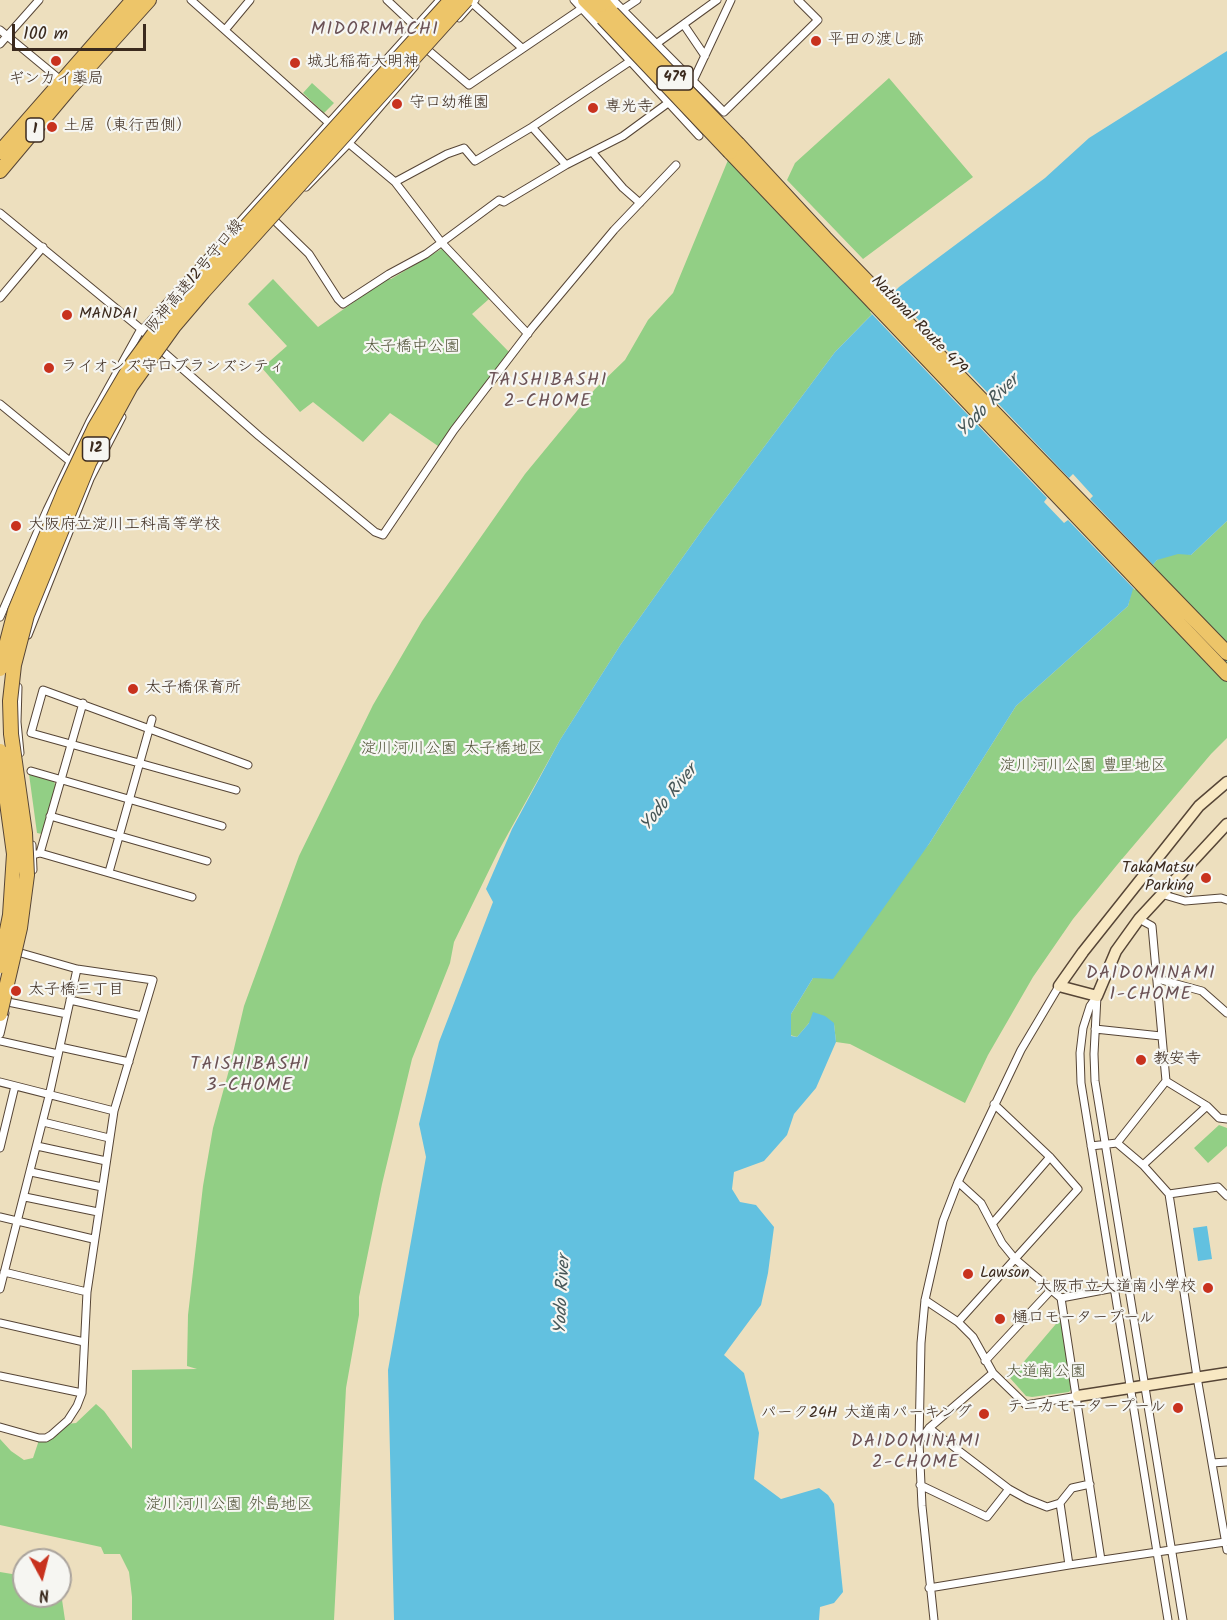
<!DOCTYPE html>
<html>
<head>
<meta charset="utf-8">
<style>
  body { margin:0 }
  #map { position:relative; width:1227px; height:1620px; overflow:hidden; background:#eddfbe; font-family:Kalam,sans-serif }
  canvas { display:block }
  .north { position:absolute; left:12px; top:1548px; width:60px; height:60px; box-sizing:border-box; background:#f6f6f2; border:2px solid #aba49d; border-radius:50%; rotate:173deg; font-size:16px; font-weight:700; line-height:24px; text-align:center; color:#3b2a1e }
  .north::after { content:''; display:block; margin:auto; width:21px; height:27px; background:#c8321e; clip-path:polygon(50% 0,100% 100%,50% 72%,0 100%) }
  .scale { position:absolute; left:12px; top:24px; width:134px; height:27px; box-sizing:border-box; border:3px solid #3b2a1e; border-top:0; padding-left:8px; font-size:18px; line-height:21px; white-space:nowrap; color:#3b2a1e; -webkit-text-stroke:4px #f6f6f2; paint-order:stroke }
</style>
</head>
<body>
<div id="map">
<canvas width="1227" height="1620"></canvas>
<div class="north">N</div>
<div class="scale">100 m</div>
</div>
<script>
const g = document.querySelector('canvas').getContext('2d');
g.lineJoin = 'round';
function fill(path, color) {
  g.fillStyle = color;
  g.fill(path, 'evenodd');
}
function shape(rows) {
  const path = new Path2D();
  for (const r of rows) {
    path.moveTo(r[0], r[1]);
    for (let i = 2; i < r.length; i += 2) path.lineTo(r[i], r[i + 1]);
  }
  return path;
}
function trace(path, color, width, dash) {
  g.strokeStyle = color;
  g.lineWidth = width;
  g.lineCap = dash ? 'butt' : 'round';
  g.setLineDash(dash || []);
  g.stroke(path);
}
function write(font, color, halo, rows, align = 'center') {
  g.font = font + ' Kalam,"Klee One",sans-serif';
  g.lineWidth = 4.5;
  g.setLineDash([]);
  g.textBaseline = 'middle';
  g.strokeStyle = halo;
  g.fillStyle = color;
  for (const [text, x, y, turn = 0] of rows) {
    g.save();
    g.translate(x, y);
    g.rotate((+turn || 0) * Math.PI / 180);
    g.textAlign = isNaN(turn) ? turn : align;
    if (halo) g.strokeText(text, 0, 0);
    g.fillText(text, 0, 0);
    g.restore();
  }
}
const green = shape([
  [889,78,973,177,863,259,787,180,795,163],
  [312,83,334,103,324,113,303,93],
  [733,148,882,304,835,352,705,526,621,644,560,740,499,850,454,942,450,963,412,1059,382,1184,359,1297,359,1315,346,1388,334,1620,132,1620,132,1597,129,1572,120,1554,104,1554,101,1547,0,1525,0,1439,11,1451,24,1460,33,1458,39,1440,67,1424,76,1423,96,1404,104,1411,132,1449,132,1370,197,1369,187,1366,188,1315,203,1186,213,1128,229,1070,244,1006,299,856,373,705,422,621,525,474,595,389,625,360,648,320,673,293],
  [443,248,489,299,472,314,509,352,438,446,390,413,363,442,313,402,300,412,262,368,287,346,248,304,273,279,318,327,387,279,391,279],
  [1227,521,1227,738,1211,754,1117,865,1073,919,1033,977,988,1055,965,1103,850,1044,836,1042,834,1024,809,1023,797,1037,790,1035,791,1014,813,978,929,844,1016,706,1128,606,1132,589,1157,560,1174,549,1191,555],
  [29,774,54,781,56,788,42,834,37,833],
  [1219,1125,1227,1128,1227,1146,1208,1163,1194,1148],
  [1061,1318,1072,1388,1069,1392,1032,1397,1026,1396,1010,1378],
  [0,1572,24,1576,24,1596,60,1596,60,1586,65,1620,0,1620]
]);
const water = shape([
  [1227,51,1227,521,1191,555,1178,554,1157,560,1133,589,1128,606,1016,706,929,844,833,979,813,978,791,1014,791,1036,797,1037,809,1023,813,1012,825,1016,834,1023,836,1042,816,1088,794,1114,787,1135,764,1161,734,1172,732,1189,740,1202,756,1205,774,1227,768,1273,761,1305,724,1355,744,1373,759,1433,754,1479,781,1499,819,1488,828,1495,834,1504,843,1592,834,1603,820,1607,819,1620,394,1620,388,1370,426,1157,419,1124,439,1042,493,902,486,889,512,829,560,740,621,644,705,526,835,352,899,287,1045,178,1089,138],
  [1207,1226,1212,1259,1198,1261,1193,1228]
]);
const pier = shape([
  [895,287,892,292,1069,478,1073,474,1093,496,1090,499,1155,567,1135,590,1068,520,1064,523,1044,502,1047,498,870,312]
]);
const street = shape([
  [191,0,330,124],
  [387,0,420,31],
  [574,0,699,136],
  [613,0,724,112,818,20,798,0],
  [472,3,522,48],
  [622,10,637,0],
  [459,18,475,0],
  [684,25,705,56],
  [0,30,63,82],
  [225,30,250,0],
  [0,44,39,0],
  [656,44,717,0],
  [429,51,469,85,581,9],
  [693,81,731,0],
  [532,127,566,165],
  [346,141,395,182,441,242,528,334],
  [592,152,623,188,640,203],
  [395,182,447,154,464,148,475,161,532,127,629,62],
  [306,187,349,143,415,66],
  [0,213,141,329,160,349,259,436,375,532,383,535,454,430,532,328,614,230,676,165],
  [274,220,309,254,338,299,343,304,389,274,426,254,499,200,504,202,566,165,623,136,668,103],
  [0,298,43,247],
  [0,404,72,463],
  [0,617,47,510,90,421,141,329,145,327,440,0],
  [28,635,90,479,122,417],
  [18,687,17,722,20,753],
  [31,771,222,826],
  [236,790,31,733,43,690,248,765],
  [50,816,207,861],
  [32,845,33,870],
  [40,853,83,703],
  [33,855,40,853,192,897],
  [109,872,152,719],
  [1161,894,1185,901,1221,898,1227,900],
  [1158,979,1202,991,1227,1013],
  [1097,996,1090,1006,1083,1028,1080,1053,1081,1083,1168,1620],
  [1097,996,1094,1054,1095,1081,1183,1620],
  [70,1000,142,1016],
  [8,1002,67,1014],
  [1095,1029,1161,1036],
  [0,1034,5,1013],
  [0,1041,58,1054],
  [60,1047,129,1062],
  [1166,1081,1207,1106,1219,1118,1227,1119],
  [0,1082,114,1111],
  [43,1122,109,1138],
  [1117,1143,1143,1165,1169,1194,1197,1377,1227,1550],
  [37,1146,106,1161],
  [1091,1146,1117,1143,1166,1081,1152,926,1139,919],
  [0,1148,15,1086],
  [1143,1165,1207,1106],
  [31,1172,102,1187],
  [958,1182,981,1203,1002,1243,1015,1259,1061,1298,1101,1560],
  [1169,1194,1218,1187,1227,1196],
  [25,1197,98,1212],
  [0,1217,93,1239],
  [992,1224,1050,1157],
  [4,1272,87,1292],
  [0,1289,49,1096,77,969],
  [1061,1298,1114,1288],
  [925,1300,958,1322,973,1337,993,1373,1026,1405,1078,1396],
  [958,1322,1078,1189,1050,1157,994,1104],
  [0,1323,84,1342],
  [985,1361,1052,1289],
  [0,1376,82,1393],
  [0,1427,39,1438,46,1438,51,1435,68,1420,77,1406,82,1393,87,1292,114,1111,153,980,77,969,14,951],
  [929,1428,1009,1489,1027,1499,1047,1507,1060,1503,1072,1488,1090,1484],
  [919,1442,929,1428,993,1373],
  [1212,1463,1227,1462],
  [920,1485,987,1517,1009,1489],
  [1060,1503,1069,1565],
  [929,1588,1069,1565,1225,1542],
  [934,1620,922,1506,919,1442,921,1343,925,1300,943,1221,958,1182,1021,1050,1059,986]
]);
const secondary = shape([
  [1227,782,1199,806,1083,952,1059,986,1097,996,1116,951,1139,919,1227,824],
  [1078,1396,1227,1373]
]);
const highway = shape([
  [585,0,603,18],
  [601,0,612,13],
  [738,144,825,238,1227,653],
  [0,152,133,0],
  [730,152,1227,674],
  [0,171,68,90,149,0]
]);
const highwayBridge = shape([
  [612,13,738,144],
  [603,18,730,152],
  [0,669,15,611,65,490,95,427,132,364,164,320,194,284,451,0],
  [0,751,14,854,10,915,0,966],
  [0,1014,20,928,27,875,25,833,11,734,10,701,14,665,27,615,89,463,131,386,174,326,203,292,466,0]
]);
const markers = [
  [816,41,6,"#c8321e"],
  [56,61,6,"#c8321e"],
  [295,63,6,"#c8321e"],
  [397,104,6,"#c8321e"],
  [593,108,6,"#c8321e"],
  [52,127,6,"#c8321e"],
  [67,315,6,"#c8321e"],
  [49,368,6,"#c8321e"],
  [16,526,6,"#c8321e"],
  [133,689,6,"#c8321e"],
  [1206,878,6,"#c8321e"],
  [16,991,6,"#c8321e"],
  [1141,1060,6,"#c8321e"],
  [968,1274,6,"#c8321e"],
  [1208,1288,6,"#c8321e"],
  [1000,1319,6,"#c8321e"],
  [1178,1408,6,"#c8321e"],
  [984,1414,6,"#c8321e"]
];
const shields = [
  [675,78,36],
  [35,130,18],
  [96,449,27]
];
const shieldNames = [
  ["479",675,78],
  ["1",35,130],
  ["12",96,449]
];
const poiNames = [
  ["平田の渡し跡",828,41],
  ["城北稲荷大明神",307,63],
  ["ギンカイ薬局",56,80,"center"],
  ["守口幼稚園",409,104],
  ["専光寺",605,108],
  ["土居（東行西側）",64,127],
  ["MANDAI",79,315],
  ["ライオンズ守口ブランズシティ",61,368],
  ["大阪府立淀川工科高等学校",28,526],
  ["太子橋保育所",145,689],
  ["TakaMatsu",1194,869,"right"],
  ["Parking",1194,887,"right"],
  ["太子橋三丁目",28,991],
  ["教安寺",1153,1060],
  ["Lawson",980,1274],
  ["大阪市立大道南小学校",1196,1288,"right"],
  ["樋口モータープール",1012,1319],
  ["テニカモータープール",1166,1408,"right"],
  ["パーク24H 大道南パーキング",972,1414,"right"]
];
const streetNames = [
  ["阪神高速12号守口線",196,277,-50],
  ["National Route 479",918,326,46]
];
const parkNames = [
  ["太子橋中公園",412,348],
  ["淀川河川公園 太子橋地区",452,750],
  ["淀川河川公園 豊里地区",1083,767],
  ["大道南公園",1046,1373],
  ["淀川河川公園 外島地区",229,1506]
];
const neighbourhoodNames = [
  ["MIDORIMACHI",375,31],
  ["TAISHIBASHI",548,382],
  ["2-CHOME",548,403],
  ["DAIDOMINAMI",1151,975],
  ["1-CHOME",1151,996],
  ["TAISHIBASHI",250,1066],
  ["3-CHOME",250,1087],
  ["DAIDOMINAMI",916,1443],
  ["2-CHOME",916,1464]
];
const waterNames = [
  ["Yodo River",989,407,-45],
  ["Yodo River",670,799,-51],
  ["Yodo River",564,1295,-87]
];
fill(green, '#92cf85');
fill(water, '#62c1e0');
fill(pier, '#eddfbe');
trace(street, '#564536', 9);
trace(secondary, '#564536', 13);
trace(highway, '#564536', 16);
trace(street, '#fff', 7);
trace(secondary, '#f8e8c3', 10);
trace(highway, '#edc569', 14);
trace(highwayBridge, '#564536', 16, []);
trace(highwayBridge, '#edc569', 14);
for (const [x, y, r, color] of markers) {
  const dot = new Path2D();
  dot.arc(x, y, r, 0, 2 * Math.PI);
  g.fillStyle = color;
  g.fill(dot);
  trace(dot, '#f6f6f2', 2);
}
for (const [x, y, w] of shields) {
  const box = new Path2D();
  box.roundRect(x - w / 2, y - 12, w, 24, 4.5);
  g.fillStyle = '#f6f6f2';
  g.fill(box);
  trace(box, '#3b2a1e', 1.5);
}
write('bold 15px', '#3b2a1e', null, shieldNames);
write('16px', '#3b2a1e', '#f6f6f2', poiNames, 'left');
write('16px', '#3b2a1e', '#f6f6f2', streetNames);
write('16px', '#515338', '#f6f6f2', parkNames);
g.letterSpacing = '1.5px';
write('18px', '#6b5255', '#f6f6f2', neighbourhoodNames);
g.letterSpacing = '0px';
write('italic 18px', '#475758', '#f6f6f2', waterNames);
</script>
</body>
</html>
